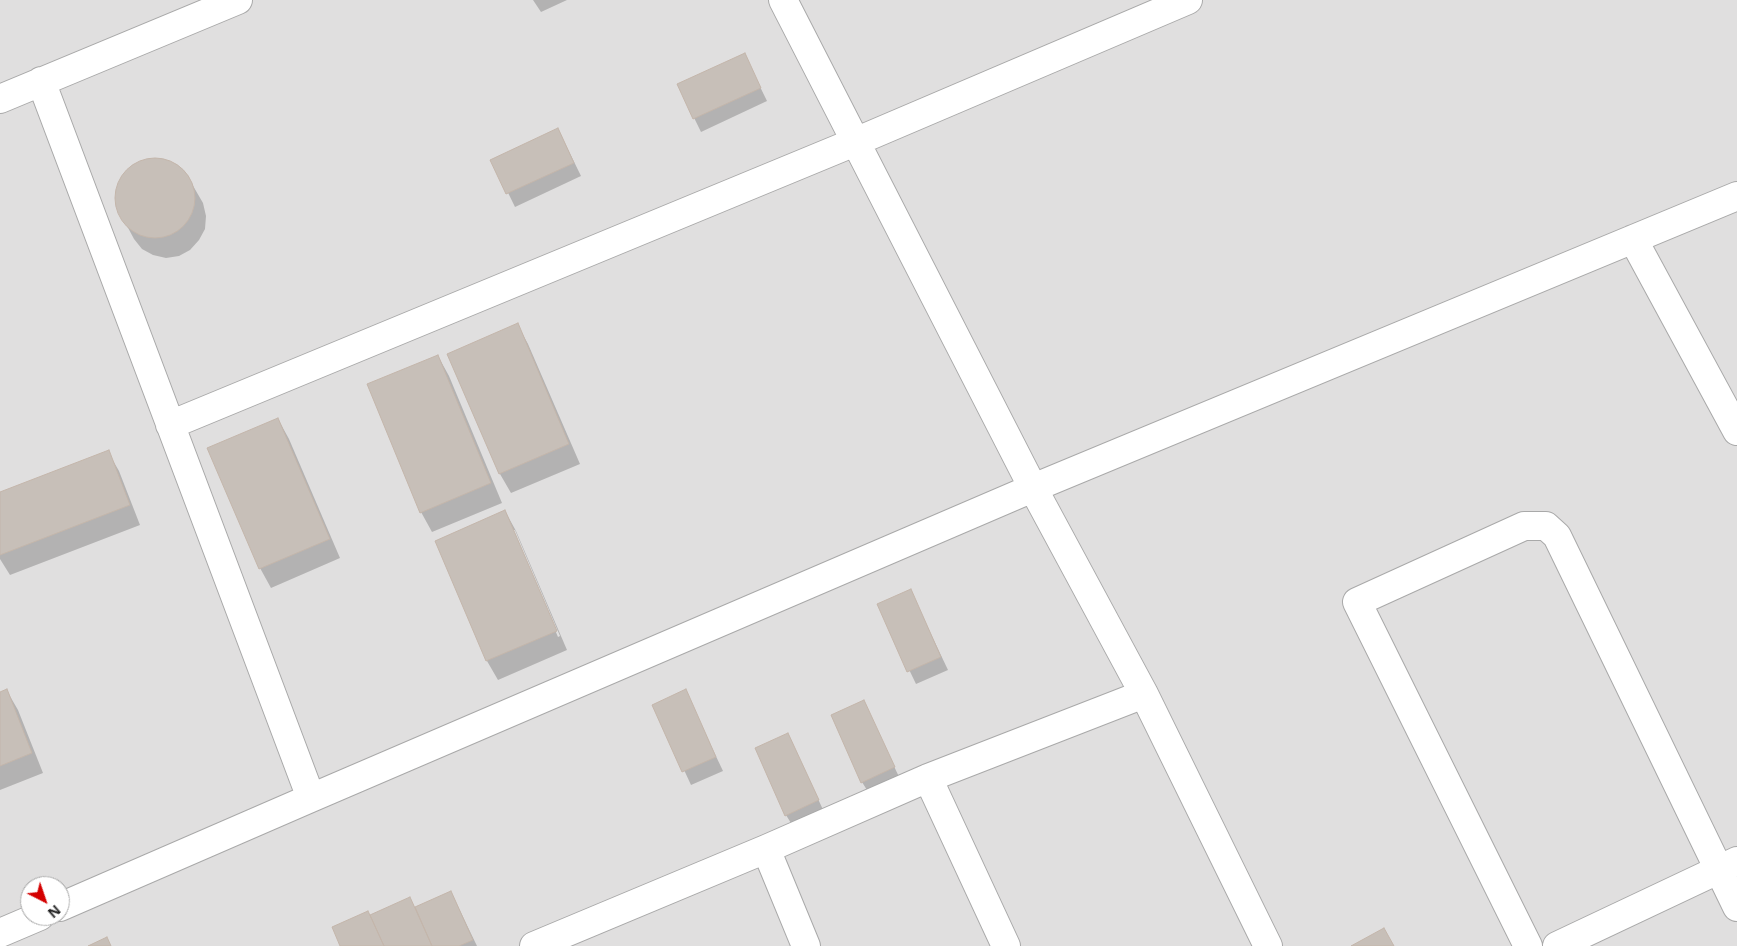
<!DOCTYPE html>
<html>
<head>
<meta charset="utf-8">
<style>
  body { margin:0 }
  #map { position:relative; width:1737px; height:946px; overflow:hidden; background:#f2efe9; font-family:"Noto Sans",sans-serif }
  canvas { display:block }
  .north { position:absolute; left:20px; top:876px; width:50px; height:50px; box-sizing:border-box; background:#fff; border:1px solid #a7a7a7; border-radius:50%; rotate:139deg; font-size:14px; font-weight:700; line-height:20px; text-align:center; color:#222 }
  .north::after { content:''; display:block; margin:auto; width:18px; height:22px; background:#d40000; clip-path:polygon(50% 0,100% 100%,50% 72%,0 100%) }
</style>
</head>
<body>
<div id="map">
<canvas width="1737" height="946"></canvas>
<div class="north">N</div>
</div>
<script>
const g = document.querySelector('canvas').getContext('2d');
g.lineJoin = 'round';
function fill(path, color) {
  g.fillStyle = color;
  g.fill(path, 'evenodd');
}
function shape(rows) {
  const path = new Path2D();
  for (const r of rows) {
    if (r.length === 3) {
      path.moveTo(r[0] + r[2], r[1]);
      path.arc(r[0], r[1], r[2], 0, 2 * Math.PI);
      continue;
    }
    path.moveTo(r[0], r[1]);
    for (let i = 2; i < r.length; i += 2) path.lineTo(r[i], r[i + 1]);
  }
  return path;
}
function trace(path, color, width, dash) {
  g.strokeStyle = color;
  g.lineWidth = width;
  g.lineCap = dash ? 'butt' : 'round';
  g.setLineDash(dash || []);
  g.stroke(path);
}
const residential = shape([
  [0,0,1737,0,1737,946,0,946],
  [30,886,60,886,60,916,30,916]
]);
const shadow = shape([
  [533,0,567,0,541,12],
  [744,54,767,101,701,132,678,85],
  [558,129,581,176,515,207,492,160],
  [150,159,163,159,175,164,185,172,203,203,206,216,205,229,199,240,190,250,179,256,166,258,153,255,142,249,134,239,117,207,116,194,120,182,127,171,137,163],
  [517,324,528,344,580,464,511,493,500,474],
  [438,356,449,376,502,503,432,532,421,512],
  [278,419,289,439,340,558,271,588,260,568],
  [108,452,119,471,140,525,10,575,0,559,0,494],
  [505,511,516,531,567,650,498,680,487,661,436,541],
  [513,530,515,530,560,636,558,637],
  [910,590,948,670,916,684,878,605],
  [7,691,18,710,43,773,0,790,0,693],
  [685,691,723,771,691,785,654,705],
  [863,701,901,781,870,795,862,782],
  [788,734,825,814,794,828,786,815],
  [451,892,477,946,342,946,370,917,410,899,415,908]
]);
const building = shape([
  [745,53,761,88,693,119,677,84,745,53],
  [558,128,574,163,506,194,490,160,558,128],
  [155,198,40],
  [518,323,569,444,499,474,447,354,518,323],
  [438,355,491,483,420,513,367,384,438,355],
  [278,418,330,539,259,569,207,448,278,418],
  [109,450,130,505,0,555,0,492,109,450],
  [505,510,557,631,486,661,435,541,505,510],
  [911,589,941,657,907,672,877,604,911,589],
  [7,689,32,753,0,766,0,692,7,689],
  [686,689,716,757,682,772,652,705,686,689],
  [864,700,895,767,861,783,831,715,864,700],
  [788,733,819,800,785,816,755,748,788,733],
  [451,891,473,940,459,946,432,946,415,907,451,891],
  [410,897,432,946,384,946,370,915,410,897],
  [368,911,384,946,340,946,332,927,368,911],
  [1384,928,1394,946,1351,946,1384,928],
  [107,937,111,946,88,946,107,937]
]);
const minor = shape([
  [783,0,1033,488,1144,694,1268,946],
  [41,81,311,798],
  [0,99,238,0],
  [1633,239,1737,431],
  [170,425,855,142,1188,0],
  [928,778,1006,946],
  [766,849,806,946],
  [60,907,311,798,1033,488,1737,196],
  [0,933,40,916],
  [534,946,766,849,928,778,1144,694],
  [1528,946,1357,602,1524,526,1546,526,1557,536,1737,907],
  [1557,946,1737,861]
]);
fill(residential, '#e0dfdf');
fill(shadow, '#0003');
fill(building, '#c7bfb8');
trace(building, '#c4b6ab', 1);
trace(minor, '#a9a9a9', 30);
trace(minor, '#fff', 28);
</script>
</body>
</html>
